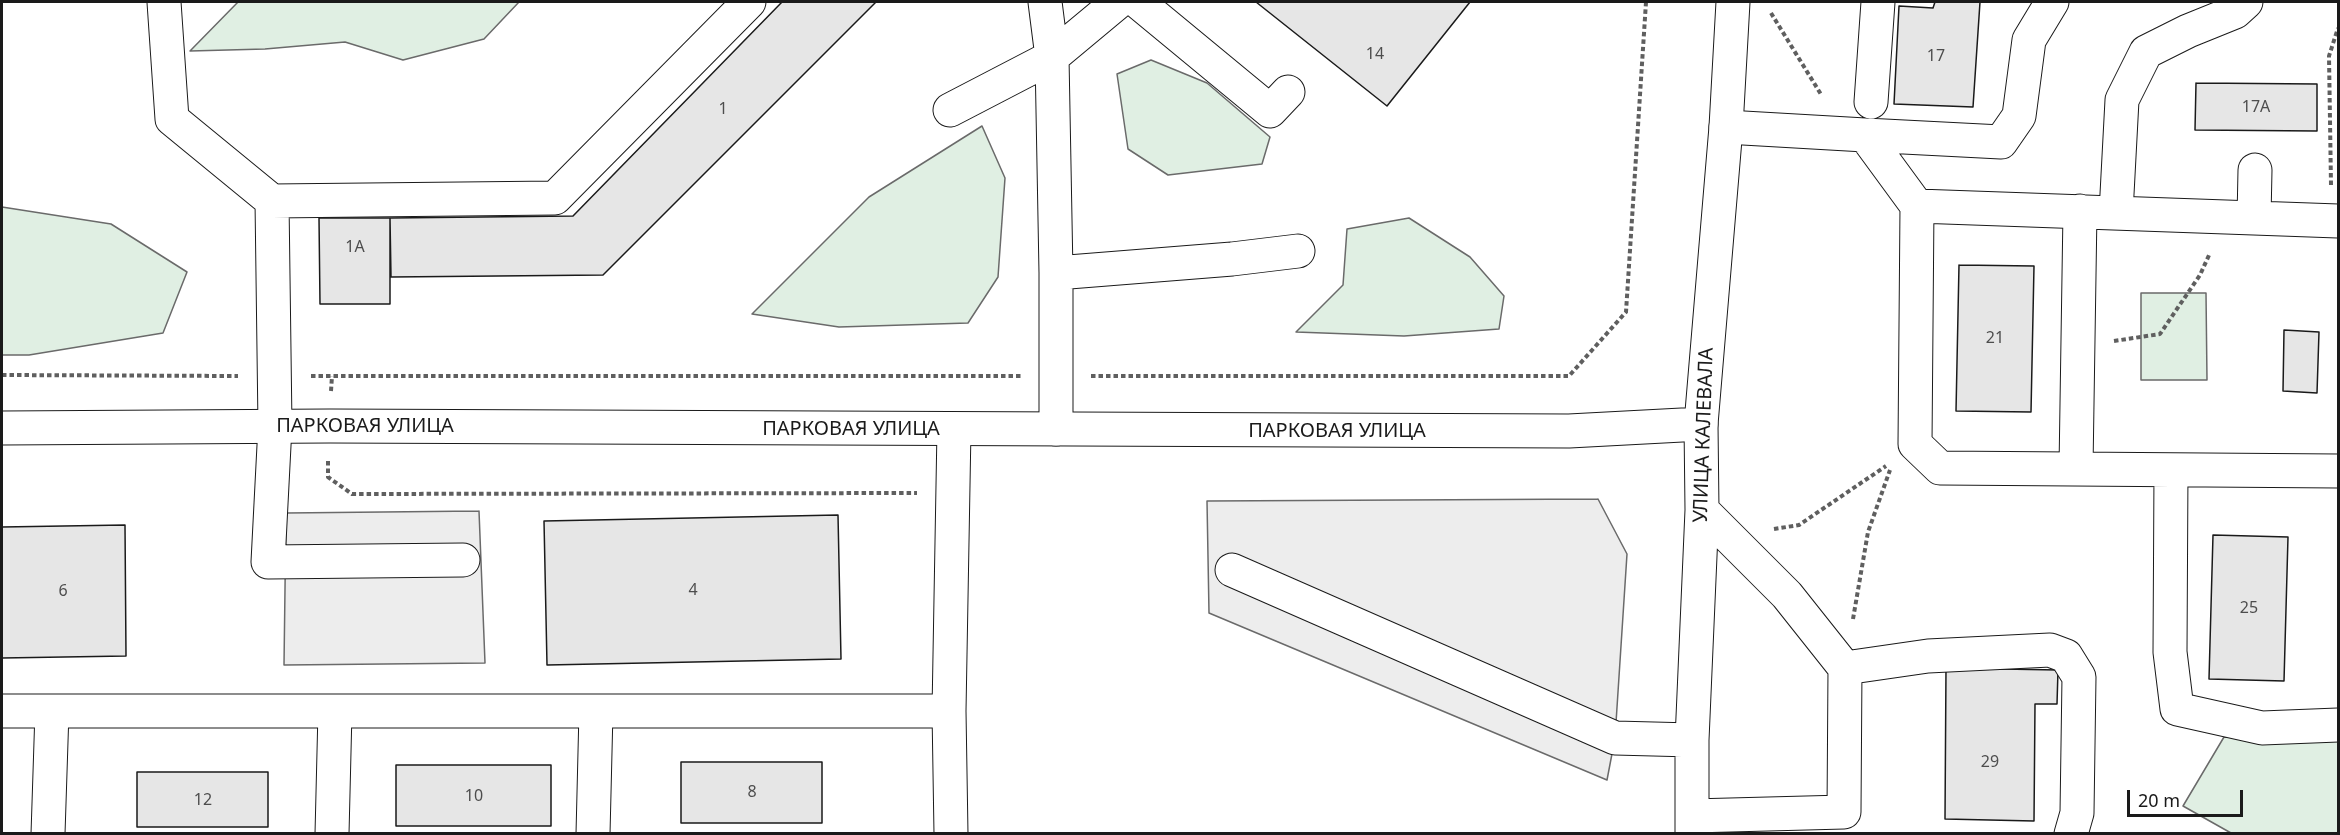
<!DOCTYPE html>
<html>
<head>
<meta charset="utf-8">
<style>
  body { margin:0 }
  #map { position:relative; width:2340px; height:835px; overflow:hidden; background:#fff; font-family:"Noto Sans",sans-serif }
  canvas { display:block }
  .frame { position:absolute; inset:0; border:3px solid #1a1a1a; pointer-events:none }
  .scale { position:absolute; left:2127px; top:790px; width:116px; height:27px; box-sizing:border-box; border:3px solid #1a1a1a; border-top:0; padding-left:8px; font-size:18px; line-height:21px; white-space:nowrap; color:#1a1a1a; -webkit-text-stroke:4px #fff; paint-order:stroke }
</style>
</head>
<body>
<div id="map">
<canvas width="2340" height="835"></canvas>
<div class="frame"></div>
<div class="scale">20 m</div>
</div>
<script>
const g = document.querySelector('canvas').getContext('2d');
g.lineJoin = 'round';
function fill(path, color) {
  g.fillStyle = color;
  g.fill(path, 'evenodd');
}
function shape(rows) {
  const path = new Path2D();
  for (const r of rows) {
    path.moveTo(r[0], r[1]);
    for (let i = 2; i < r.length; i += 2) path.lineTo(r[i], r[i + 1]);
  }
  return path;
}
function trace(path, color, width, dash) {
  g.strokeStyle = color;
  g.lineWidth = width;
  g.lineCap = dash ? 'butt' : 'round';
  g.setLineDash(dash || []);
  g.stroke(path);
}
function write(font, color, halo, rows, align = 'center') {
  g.font = font + ' "Noto Sans",sans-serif';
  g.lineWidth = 4.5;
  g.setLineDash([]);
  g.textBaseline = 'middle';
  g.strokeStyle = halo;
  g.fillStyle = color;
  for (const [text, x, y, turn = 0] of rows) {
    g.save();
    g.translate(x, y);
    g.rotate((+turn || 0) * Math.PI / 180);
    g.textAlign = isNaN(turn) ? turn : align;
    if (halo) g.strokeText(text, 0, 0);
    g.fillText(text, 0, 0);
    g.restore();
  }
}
const green = shape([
  [238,2,519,2,484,39,403,60,345,42,265,49,190,51,238,2],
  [1151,60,1207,83,1270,137,1262,164,1168,175,1128,149,1117,74,1151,60],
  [982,126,1005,178,998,277,968,323,839,327,752,314,869,197,982,126],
  [2,207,111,224,187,272,163,333,29,355,2,355,2,207],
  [1409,218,1470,257,1504,296,1499,329,1404,336,1296,332,1343,285,1347,229,1409,218],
  [2141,293,2206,293,2207,380,2141,380,2141,293],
  [2224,737,2338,741,2338,833,2231,833,2183,806,2224,737]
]);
const parking = shape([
  [1598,499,1627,554,1615,738,1607,780,1209,613,1207,501,1598,499],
  [479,511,485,663,284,665,286,513,479,511]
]);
const building = shape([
  [782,2,876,2,603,275,391,277,390,218,573,216,782,2],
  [1256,2,1470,2,1387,106,1256,2],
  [1935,2,1980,2,1973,107,1894,104,1899,6,1933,8,1935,2],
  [2196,83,2317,84,2317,131,2195,130,2196,83],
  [319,218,390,218,390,304,320,304,319,218],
  [1959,265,2034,266,2031,412,1956,411,1959,265],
  [2284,330,2319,332,2317,393,2283,391,2284,330],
  [838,515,841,659,547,665,544,521,838,515],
  [125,525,126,656,2,658,2,527,125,525],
  [2213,535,2288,537,2284,681,2209,679,2213,535],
  [1946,668,2058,670,2057,704,2035,704,2034,821,1945,819,1946,668],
  [681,762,822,762,822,823,681,823,681,762],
  [396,765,551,765,551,826,396,826,396,765],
  [137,772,268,772,268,827,137,827,137,772]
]);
const path = shape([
  [1771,13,1822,96],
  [2331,185,2329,56,2338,28],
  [2114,341,2160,334,2200,275,2210,253],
  [2,375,238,376],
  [311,376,1021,376],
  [1091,376,1569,376,1626,312,1646,2],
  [331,391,332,376],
  [328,461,328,477,352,494,917,493],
  [1774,529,1799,525,1886,466],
  [1853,619,1868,532,1890,470]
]);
const minor = shape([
  [164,2,172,119,272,201],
  [1045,2,1052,57,1056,273,1056,429],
  [1138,2,1270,111,1288,92],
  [1871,102,1878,2],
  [950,110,1052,57,1118,2],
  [1726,127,1865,135,1917,206,2338,221],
  [1865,135,2001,142,2019,116,2029,40,2052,2],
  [1917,206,1915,444,1940,468,2338,471],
  [2116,213,2122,100,2146,52,2188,31,2235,12,2246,2],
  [2254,218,2255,170],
  [1056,273,1232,259,1298,251],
  [2076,468,2080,211],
  [2171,470,2170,652,2177,709,2262,728,2338,725],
  [463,560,268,562,275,426,272,201,555,198,749,2],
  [1232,570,1615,738,1692,740],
  [1845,668,1928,656,2050,650,2066,656,2079,677,2077,813,2071,834],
  [2,711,949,711,954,429],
  [949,711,951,834],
  [1692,816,1844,812,1845,668,1787,595,1702,510],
  [48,834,52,711],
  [332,834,335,711],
  [593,834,596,711],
  [1692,834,1692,740,1702,510,1701,424]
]);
const major = shape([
  [2,428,330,426,1569,431,1701,424,1726,127,1733,2]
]);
const numberNames = [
  ["14",1375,54],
  ["17",1936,56],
  ["17А",2256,107],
  ["1",723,109],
  ["1А",355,247],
  ["21",1995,338],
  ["4",693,590],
  ["6",63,591],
  ["25",2249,608],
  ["29",1990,762],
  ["8",752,792],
  ["10",474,796],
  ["12",203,800]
];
const streetNames = [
  ["ПАРКОВАЯ УЛИЦА",365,426],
  ["ПАРКОВАЯ УЛИЦА",851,429],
  ["ПАРКОВАЯ УЛИЦА",1337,431],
  ["УЛИЦА КАЛЕВАЛА",1704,435,-88]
];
fill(green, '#e0efe3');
trace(green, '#6a6a6a', 1.5);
fill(parking, '#ededed');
trace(parking, '#6a6a6a', 1.5);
fill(building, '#e6e6e6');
trace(building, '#1a1a1a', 1.5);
trace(minor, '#1a1a1a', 35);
trace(major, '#1a1a1a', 35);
trace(path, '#5f5f5f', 4, [4.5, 3]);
trace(minor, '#fff', 33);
trace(major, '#fff', 33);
write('16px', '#4d4d4d', null, numberNames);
write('20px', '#1a1a1a', '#fff', streetNames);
</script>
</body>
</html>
